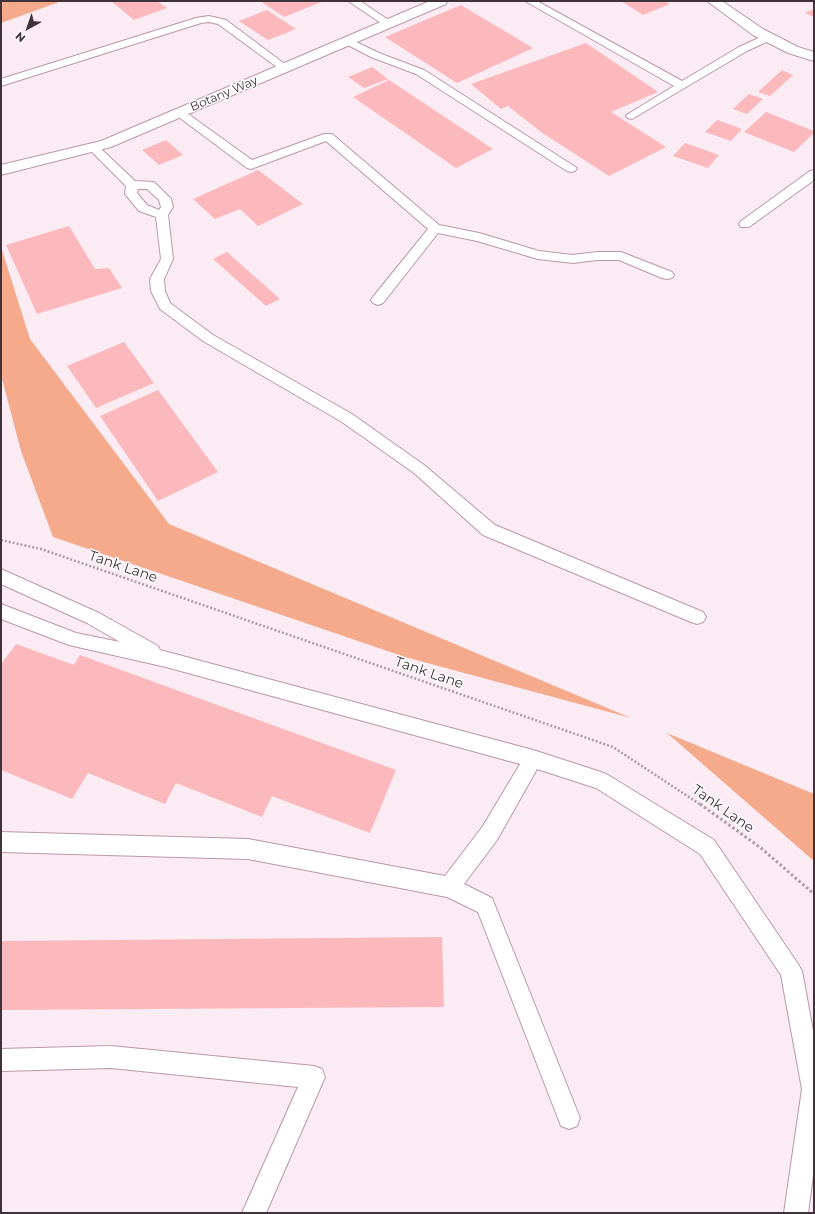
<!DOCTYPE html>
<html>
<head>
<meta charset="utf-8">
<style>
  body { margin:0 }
  #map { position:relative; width:815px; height:1214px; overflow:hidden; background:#fbecf3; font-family:Montserrat,sans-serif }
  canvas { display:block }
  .frame { position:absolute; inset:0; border:2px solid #403239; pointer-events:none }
  .north { position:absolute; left:8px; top:8px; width:40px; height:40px; -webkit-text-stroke:3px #fff; paint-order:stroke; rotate:220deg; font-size:11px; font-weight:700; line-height:16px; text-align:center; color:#403239 }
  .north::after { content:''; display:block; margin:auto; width:14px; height:18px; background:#403239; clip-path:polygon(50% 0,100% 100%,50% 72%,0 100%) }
</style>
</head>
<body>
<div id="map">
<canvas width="815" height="1214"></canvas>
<div class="frame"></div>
<div class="north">N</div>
</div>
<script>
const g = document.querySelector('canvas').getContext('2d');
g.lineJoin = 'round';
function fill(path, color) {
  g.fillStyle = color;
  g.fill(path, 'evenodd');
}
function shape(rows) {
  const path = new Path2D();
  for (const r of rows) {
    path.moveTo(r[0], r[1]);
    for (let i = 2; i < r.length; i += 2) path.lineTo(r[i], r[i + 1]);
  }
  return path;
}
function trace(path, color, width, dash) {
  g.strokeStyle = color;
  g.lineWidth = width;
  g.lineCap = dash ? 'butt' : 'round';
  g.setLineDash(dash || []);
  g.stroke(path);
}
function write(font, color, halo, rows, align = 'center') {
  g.font = font + ' Montserrat,sans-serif';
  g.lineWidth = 3;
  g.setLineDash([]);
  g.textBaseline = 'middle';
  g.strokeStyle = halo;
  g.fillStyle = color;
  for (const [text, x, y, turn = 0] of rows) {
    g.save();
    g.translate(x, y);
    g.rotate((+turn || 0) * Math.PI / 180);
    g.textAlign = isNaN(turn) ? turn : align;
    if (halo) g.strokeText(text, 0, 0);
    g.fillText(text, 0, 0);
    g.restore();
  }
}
const green = shape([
  [1,1,62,1,1,23],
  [1,247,30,339,169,524,631,718,405,657,53,537,21,451,1,375],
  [667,733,814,794,814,861]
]);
const building = shape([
  [111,1,157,1,167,8,134,20],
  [260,1,324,1,284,17],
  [621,1,665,1,670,4,643,15],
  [461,5,533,48,457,83,385,37],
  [814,9,814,17,805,13],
  [267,10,296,29,268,40,239,21],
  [586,43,658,92,611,112,666,147,609,176,541,132,508,106,501,109,471,84],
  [372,67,388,79,364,88,348,77],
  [782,70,793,75,770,96,758,92],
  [389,80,493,149,456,168,353,97],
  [749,94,763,99,747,114,733,109],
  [766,112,814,131,814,133,794,152,744,132],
  [717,120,742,129,731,141,705,132],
  [166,140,183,155,159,165,142,150],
  [685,143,719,155,708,168,673,156],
  [258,170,303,204,258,226,240,209,215,219,193,199],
  [69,226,95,269,109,268,122,288,37,314,6,245],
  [227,252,280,299,266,306,213,259],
  [124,342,154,383,96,408,67,366],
  [158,390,218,472,158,501,100,416],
  [16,644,74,665,80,655,396,770,370,833,272,796,262,817,176,783,165,804,88,773,72,799,1,770,1,664],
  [442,937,444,1007,1,1010,1,941]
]);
const pathFar1 = shape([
  [1,540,41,549,613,747,701,805]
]);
const path = shape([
  [700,804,761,848,814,894]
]);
const service = shape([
  [348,1,360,1,393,23,392,25,384,25,348,1],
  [525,1,537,1,682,81,739,47,765,35,773,35,774,37,773,39,747,51,632,119,628,118,626,116,628,114,674,86,525,1],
  [209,16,226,20,290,68,285,71,281,70,218,24,209,22,201,23,1,86,1,79,196,18,209,16],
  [348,38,379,53,424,70,577,168,575,171,571,172,567,171,416,74,371,57,344,43,343,41,344,39,348,38],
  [180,110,184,111,252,160,324,134,332,134,439,225,479,233,539,251,573,255,597,252,621,252,672,272,674,275,672,278,667,279,662,278,619,260,597,260,573,263,538,259,477,241,438,233,383,303,378,305,373,303,371,300,373,297,428,229,326,141,251,169,247,168,176,115,174,113,176,111,180,110],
  [94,144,98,146,135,181,154,182,171,199,173,207,168,215,173,259,164,279,165,291,170,303,213,335,352,414,424,465,495,525,703,612,706,617,703,622,697,624,691,622,483,535,414,473,342,422,203,341,160,309,151,291,150,279,161,259,156,217,139,211,125,194,126,186,88,148,90,146,94,144],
  [138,189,147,189,159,200,161,207,159,210,147,205,137,193,138,189],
  [814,170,814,180,749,227,741,227,739,224,741,221,810,171,814,170],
  [1,569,99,613,158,646,160,650,533,750,601,772,608,775,714,840,798,964,802,971,814,1036,814,1167,808,1213,784,1213,802,1089,781,975,700,854,596,788,537,769,497,840,464,884,492,898,580,1118,577,1126,569,1129,561,1126,478,912,447,897,248,859,1,852,1,832,248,839,445,876,483,826,520,764,166,667,69,645,1,619,1,604,76,633,120,642,87,623,1,584,1,569],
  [111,1046,314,1066,322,1069,325,1077,266,1213,242,1213,298,1087,111,1068,1,1071,1,1049,111,1046]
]);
const minor = shape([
  [430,1,447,1,446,4,111,147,1,175,1,165,101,141,430,1],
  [707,1,722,1,763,29,798,47,814,52,814,61,788,53,753,35,707,1]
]);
const farStreetnames = [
  ["Botany Way",224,94,-23]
];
const streetNames = [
  ["Tank Lane",123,567,19],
  ["Tank Lane",429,673,19],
  ["Tank Lane",723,809,35]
];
fill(green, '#f4aa8b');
fill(building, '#fbb9bd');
trace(service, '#ba98a9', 2);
trace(minor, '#ba98a9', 2);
trace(pathFar1, '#ac9ea5', 2.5, [2, 2]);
trace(path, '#ac9ea5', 3, [2.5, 2.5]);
fill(service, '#fff');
fill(minor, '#fff');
write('12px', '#403239', '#fff', farStreetnames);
write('14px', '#403239', '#fff', streetNames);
</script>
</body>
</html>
